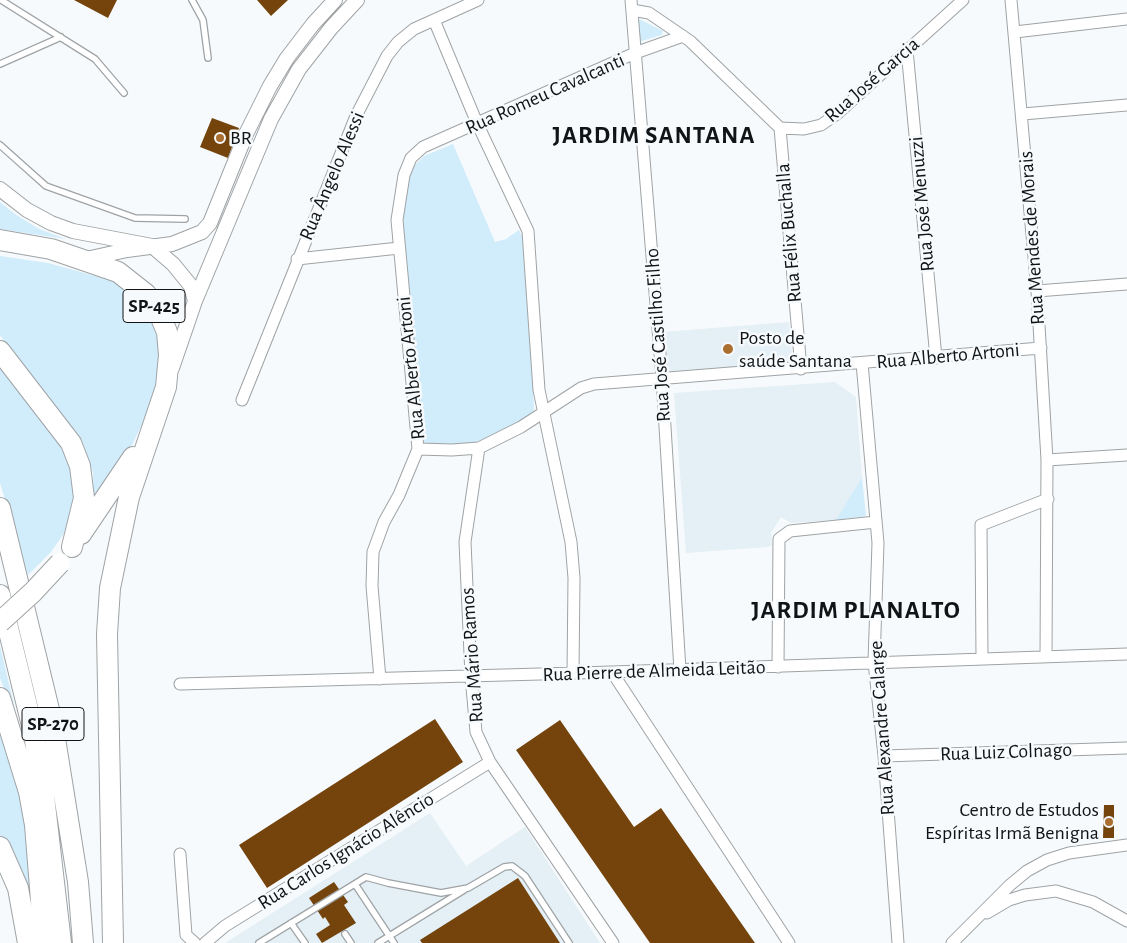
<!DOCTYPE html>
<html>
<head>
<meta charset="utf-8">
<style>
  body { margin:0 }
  canvas { display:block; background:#f6fafc }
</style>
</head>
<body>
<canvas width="1127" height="943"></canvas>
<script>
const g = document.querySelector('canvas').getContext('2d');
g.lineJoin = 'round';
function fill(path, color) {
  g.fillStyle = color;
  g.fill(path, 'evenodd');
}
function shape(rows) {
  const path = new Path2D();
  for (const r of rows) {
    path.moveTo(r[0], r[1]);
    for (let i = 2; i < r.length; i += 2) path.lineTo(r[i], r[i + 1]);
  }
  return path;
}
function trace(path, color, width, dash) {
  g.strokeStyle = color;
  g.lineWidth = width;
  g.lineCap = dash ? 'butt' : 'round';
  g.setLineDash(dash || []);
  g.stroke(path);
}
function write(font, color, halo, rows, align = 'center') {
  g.font = font + ' "Alegreya Sans",sans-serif';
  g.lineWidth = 5;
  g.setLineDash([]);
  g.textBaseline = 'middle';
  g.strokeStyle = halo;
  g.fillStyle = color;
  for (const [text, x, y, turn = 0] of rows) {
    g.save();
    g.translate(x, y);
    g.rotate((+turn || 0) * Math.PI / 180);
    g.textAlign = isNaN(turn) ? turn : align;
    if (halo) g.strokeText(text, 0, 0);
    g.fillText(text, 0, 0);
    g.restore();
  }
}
const built = shape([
  [789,322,793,366,667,376,663,332],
  [835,382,856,397,862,477,836,520,791,523,781,517,771,533,772,545,768,547,686,553,674,393],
  [430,813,466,866,525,827,600,943,225,943]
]);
const green = shape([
  [639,19,663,31,662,35,638,42],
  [453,144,495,242,506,239,519,230,524,241,534,407,533,414,528,419,476,442,450,447,426,444,423,441,403,224,406,188,414,166,424,156],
  [0,202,15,214,39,229,66,239,0,229],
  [0,256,48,263,110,280,133,295,143,305,157,329,161,370,145,418,123,464,94,506,93,473,83,443,74,429,21,367,0,335],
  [0,365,68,453,76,488,67,529,51,552,28,575,0,483],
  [862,477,866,516,836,520],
  [0,646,14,705,11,706,0,678],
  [0,729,22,804,31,853,37,943,0,837]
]);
const building = shape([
  [74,0,117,0,108,18],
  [257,0,288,0,271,16],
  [212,118,239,128,228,158,200,147],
  [435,719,463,762,267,888,239,845],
  [560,720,634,827,661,808,755,943,650,943,516,750],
  [1104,805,1114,805,1114,838,1103,838],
  [518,878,560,943,422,943,420,940],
  [334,882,348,902,344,905,356,923,322,943,316,934,330,925,325,917,323,919,309,898]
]);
const service = shape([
  [1,0,95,59,124,93],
  [192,0,203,20,208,58],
  [0,64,61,37],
  [0,145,46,186,135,218,185,219],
  [355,884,394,943],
  [291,923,305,943],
  [345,934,351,943],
  [259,943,366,877,388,883,441,893,468,888,504,867,512,866,525,876,569,943],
  [378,943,464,890]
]);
const minor = shape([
  [631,0,662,378,680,670],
  [1011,0,1037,291,1047,460,1046,657],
  [632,10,649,13,690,41,780,128,804,129,821,125,837,114,963,0],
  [434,20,477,123,528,231,539,390,571,542,574,578,573,673],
  [1015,32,1127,19],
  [907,50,936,358],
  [1023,114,1127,105],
  [780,128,801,369],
  [297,259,399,248],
  [1037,291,1127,284],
  [862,363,878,543,874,662,884,756,898,943],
  [242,400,356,116,387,56,398,42,414,29,478,0],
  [479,448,465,542,471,676,476,732,490,762,613,943],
  [418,449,452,450,479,448,521,427,581,388,594,384,1041,348],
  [1047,460,1127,455],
  [982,658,981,525,1048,499],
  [778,667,779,539,790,531,876,522],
  [612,672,789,943],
  [380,679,372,586,373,552,384,522,399,495,418,449,397,220,404,175,411,158,423,147,635,53,683,36],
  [180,684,612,672,1127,654],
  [884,756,1127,748],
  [180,854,186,935,195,943],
  [987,913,1009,900,1025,895,1056,891,1093,902,1127,921],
  [205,943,225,926,490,762],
  [952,943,1010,885,1027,871,1047,860,1069,853,1127,845]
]);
const tertiary = shape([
  [0,189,27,210,51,223,73,231,152,246,173,264,191,286,195,301],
  [86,259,127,250,172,244,202,232,210,223,246,134,270,86,287,58,313,24,335,0],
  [172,368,195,301,271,119,299,69,331,28,357,0]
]);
const motorway = shape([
  [0,240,51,249,118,272,146,294,159,313,167,332,169,355,166,387,129,497,110,588,107,634,113,943],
  [0,351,71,443,80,466,84,498,72,547],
  [0,508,53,726,78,882,83,943],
  [81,534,133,457],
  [0,595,33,730,42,779,61,943],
  [0,698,29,792,35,825,42,913,41,943],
  [0,847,18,888,28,943]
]);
const motorwayBridge = shape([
  [0,622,33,592,60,563]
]);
const markers = [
  [220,138,5,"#aa6e31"],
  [728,349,6,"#aa6e31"],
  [1109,822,5,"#aa6e31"]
];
const shields = [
  [154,306,62],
  [53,724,62]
];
const shieldNames = [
  ["SP-425",154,306],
  ["SP-270",53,724]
];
const streetNames = [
  ["Rua José Garcia",872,80,-41],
  ["Rua Romeu Cavalcanti",545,94,-24],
  ["Rua Ângelo Alessi",332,176,-67],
  ["Rua José Menuzzi",922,204,-95],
  ["Rua Félix Buchalla",789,233,-95],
  ["Rua Mendes de Morais",1032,238,-94],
  ["Rua José Castilho Filho",658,335,-94],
  ["Rua Alberto Artoni",948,356,-5],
  ["Rua Alberto Artoni",411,368,-96],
  ["Rua Mário Ramos",472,655,-94],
  ["Rua Pierre de Almeida Leitão",654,671,-2],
  ["Rua Alexandre Calarge",882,728,-94],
  ["Rua Luiz Colnago",1006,752,-2],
  ["Rua Carlos Ignácio Alêncio",346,851,-32]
];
const poiNames = [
  ["BR",230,138],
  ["Posto de",739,338],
  ["saúde Santana",739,361],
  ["Centro de Estudos",1099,810,"right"],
  ["Espíritas Irmã Benigna",1099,833,"right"]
];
const districtNames = [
  ["JARDIM SANTANA",654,135],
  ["JARDIM PLANALTO",856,610]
];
fill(built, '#e4f0f5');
fill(green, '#d1ecfb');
fill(building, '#74440c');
trace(service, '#9fa3a5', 8);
trace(minor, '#9fa3a5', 13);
trace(tertiary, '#9fa3a5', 16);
trace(motorway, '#9fa3a5', 22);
trace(service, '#fff', 5.5);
trace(minor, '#fff', 11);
trace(tertiary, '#fff', 14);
trace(motorway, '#fff', 20);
trace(motorwayBridge, '#9fa3a5', 22, []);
trace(motorwayBridge, '#fff', 20);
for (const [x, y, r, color] of markers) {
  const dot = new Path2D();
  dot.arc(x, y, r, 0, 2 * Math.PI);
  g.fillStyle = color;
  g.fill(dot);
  trace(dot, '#f6fafc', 2);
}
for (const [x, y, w] of shields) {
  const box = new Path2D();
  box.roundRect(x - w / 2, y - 16.5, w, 33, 4);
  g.fillStyle = '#f6fafc';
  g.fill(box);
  trace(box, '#121314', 1);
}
write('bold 19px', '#121314', null, shieldNames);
write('20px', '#121314', '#f6fafc', streetNames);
write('20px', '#121314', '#f6fafc', poiNames, 'left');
g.letterSpacing = '1px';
write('bold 25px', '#121314', '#f6fafc', districtNames);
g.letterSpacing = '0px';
</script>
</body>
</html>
